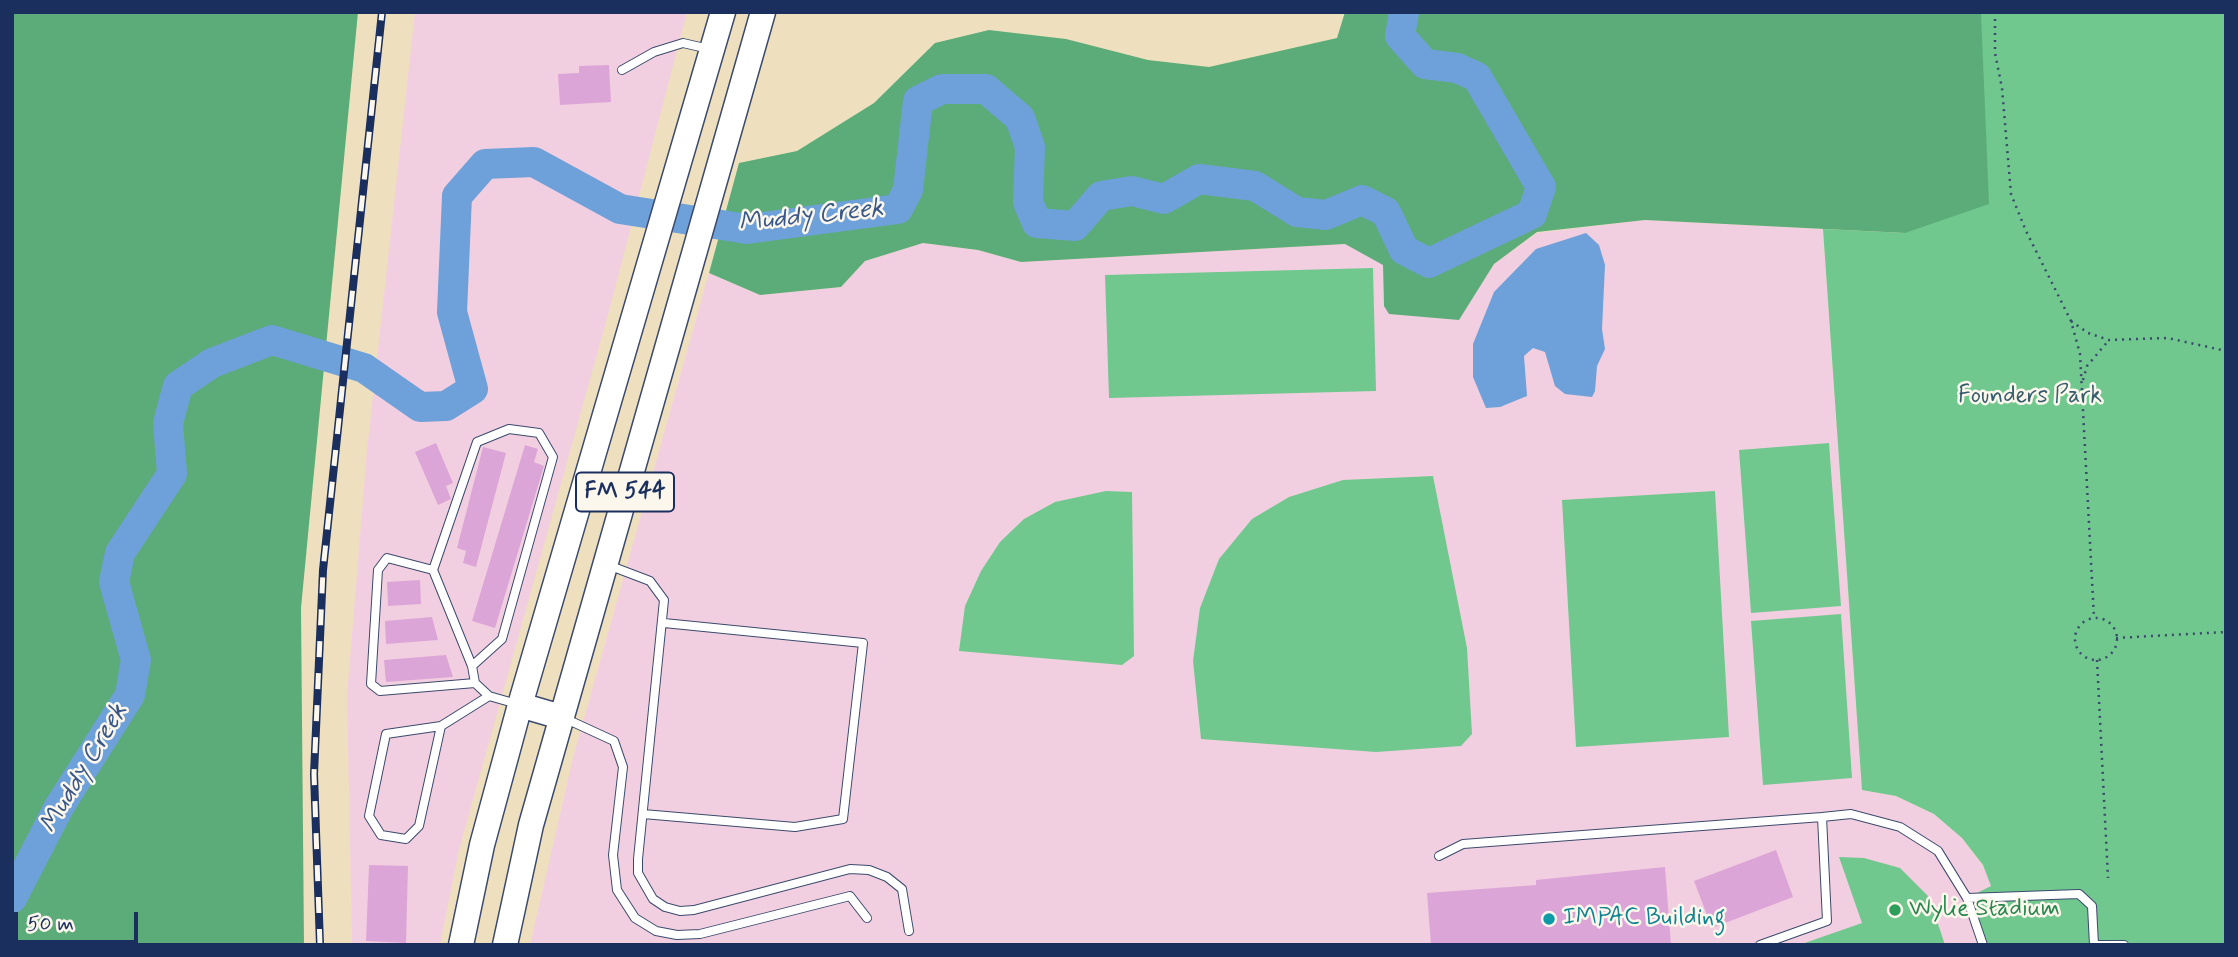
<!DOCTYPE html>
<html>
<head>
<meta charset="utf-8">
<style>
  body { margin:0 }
  #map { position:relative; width:2238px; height:957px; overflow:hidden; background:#eee0be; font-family:Mynerve,sans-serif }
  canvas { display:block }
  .frame { position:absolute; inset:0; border:14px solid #1b2f5e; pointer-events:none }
  .scale { position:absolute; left:14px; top:912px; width:124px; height:32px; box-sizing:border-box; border:4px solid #1b2f5e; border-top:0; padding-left:9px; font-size:21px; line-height:24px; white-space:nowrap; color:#1b2f5e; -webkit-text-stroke:5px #fbf7ec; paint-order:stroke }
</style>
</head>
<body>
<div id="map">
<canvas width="2238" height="957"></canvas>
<div class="frame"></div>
<div class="scale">50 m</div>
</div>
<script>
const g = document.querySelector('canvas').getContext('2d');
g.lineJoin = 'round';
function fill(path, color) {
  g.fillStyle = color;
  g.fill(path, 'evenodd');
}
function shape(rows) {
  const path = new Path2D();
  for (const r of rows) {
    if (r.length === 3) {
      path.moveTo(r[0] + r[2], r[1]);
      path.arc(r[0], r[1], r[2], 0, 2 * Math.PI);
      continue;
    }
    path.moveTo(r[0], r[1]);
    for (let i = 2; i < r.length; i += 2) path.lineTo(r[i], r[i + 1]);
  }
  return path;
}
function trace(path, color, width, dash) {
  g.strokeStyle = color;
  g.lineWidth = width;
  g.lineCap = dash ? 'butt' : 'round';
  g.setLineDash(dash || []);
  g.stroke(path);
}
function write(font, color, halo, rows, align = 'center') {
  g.font = font + ' Mynerve,sans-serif';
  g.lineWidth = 5;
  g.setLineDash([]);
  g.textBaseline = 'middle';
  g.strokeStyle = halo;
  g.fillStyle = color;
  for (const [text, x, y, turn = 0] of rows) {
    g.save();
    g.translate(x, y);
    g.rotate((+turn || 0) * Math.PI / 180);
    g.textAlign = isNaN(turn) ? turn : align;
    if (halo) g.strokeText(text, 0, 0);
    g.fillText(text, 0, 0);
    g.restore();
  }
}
const built = shape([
  [415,12,687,12,608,315,459,850,440,945,352,945,347,695,367,450],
  [1645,220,1823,229,1862,790,1896,796,1934,814,1962,838,1983,866,1992,886,2140,945,530,945,573,758,709,273,760,295,841,287,865,261,923,243,978,250,1021,262,1345,244,1383,264,1384,306,1458,320,1494,264,1537,233]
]);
const green = shape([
  [1981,12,2226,12,2226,945,1983,945,1967,898,1991,886,1983,865,1962,838,1934,814,1896,796,1862,790,1823,229,1905,233],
  [1373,268,1376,391,1109,398,1105,275],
  [1829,443,1841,606,1751,613,1739,450],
  [1433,476,1467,648,1472,734,1461,746,1376,752,1201,739,1193,661,1200,608,1219,559,1252,519,1289,497,1343,480],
  [1106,491,1132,492,1134,656,1122,665,959,651,965,606,981,571,1000,542,1024,519,1055,502],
  [1715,491,1729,737,1576,747,1562,500],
  [1841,614,1852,778,1763,785,1751,621],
  [1839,857,1864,858,1900,868,1929,897,1945,945,1799,945,1862,923]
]);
const forest = shape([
  [12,12,358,12,301,608,304,945,12,945],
  [1345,12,1981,12,1989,204,1905,233,1645,220,1537,232,1494,264,1459,320,1389,314,1384,306,1383,265,1345,244,1021,262,978,250,923,243,865,261,841,287,760,295,709,273,739,163,797,151,874,103,935,43,989,30,1066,39,1148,60,1209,67,1337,38]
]);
const water = shape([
  [1586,233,1599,245,1605,265,1602,329,1605,349,1597,366,1595,391,1592,397,1565,394,1555,386,1545,352,1533,348,1524,356,1527,396,1500,407,1486,408,1473,377,1473,344,1494,292,1536,249]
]);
const river = shape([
  [12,898,59,807,130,695,136,660,114,582,120,553,172,474,168,423,178,386,212,363,272,340,364,368,420,407,446,406,473,389,452,312,457,196,485,164,534,162,620,209,747,229,898,209,908,190,918,101,942,89,986,89,1020,118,1030,147,1028,202,1037,223,1075,226,1101,196,1132,191,1164,199,1199,179,1255,186,1297,212,1326,215,1362,200,1386,212,1404,250,1429,263,1532,214,1541,187,1477,77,1457,68,1425,64,1400,36,1404,12]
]);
const building = shape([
  [609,65,611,102,560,105,558,74,579,73,579,66],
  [436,443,453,483,446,486,451,499,438,505,415,452],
  [525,445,538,449,534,462,544,466,495,628,472,621],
  [483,447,506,453,476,567,463,563,466,551,457,548],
  [420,580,421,604,388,606,387,582],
  [432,617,438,640,386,644,385,621],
  [446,655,453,677,386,682,384,660],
  [1776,850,1793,897,1712,928,1694,881],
  [369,865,408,866,406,943,366,941],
  [1665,867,1671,945,1431,945,1427,893,1536,885,1536,880]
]);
const path = shape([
  [1995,12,1995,53,2002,88,2011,194,2026,231,2071,321,2080,354,2094,618],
  [2071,321,2088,333,2109,340,2168,338,2226,351],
  [2083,380,2087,366,2109,340],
  [2096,639,21],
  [2116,638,2226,632],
  [2097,660,2108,878]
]);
const lane = shape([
  [622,70,654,52,683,43,709,49],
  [608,565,650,581,664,600,638,859,638,873,653,899,665,907,680,911,694,910,850,869,869,870,887,877,902,889,909,931],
  [433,570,472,666,475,683,489,696],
  [472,666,502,639,553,457,539,433,509,429,477,442,433,570,387,558,378,570,371,684,380,691,475,683],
  [564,718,614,741,623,767,613,855,617,890,635,918,656,931,677,935,700,934,850,896,867,918],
  [441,726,386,734,369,816,381,835,406,839,419,826,441,726,489,696,517,704],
  [643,814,795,827,843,819,863,643,664,623],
  [1439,856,1463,844,1822,817],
  [1967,898,2079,894,2092,906,2094,945],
  [1760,945,1827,921,1822,817,1851,814,1900,827,1938,851,1967,898,1983,945],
  [2096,945,2124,945]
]);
const primary = shape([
  [520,705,561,717],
  [461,945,482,845,520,705,723,12],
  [505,945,531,825,763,12]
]);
const rail = shape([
  [320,945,314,774,323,570,382,12]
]);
const markers = [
  [1895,910,7,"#2e9e5b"],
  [1549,919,7,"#0f9aa8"]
];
const shields = [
  [625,492,98]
];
const shieldNames = [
  ["FM 544",625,492]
];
const parkNames = [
  ["Founders Park",2030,397]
];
const leisureNames = [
  ["Wylie Stadium",1909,910]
];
const cultureNames = [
  ["IMPAC Building",1563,919]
];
const waterNames = [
  ["Muddy Creek",811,217,-6],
  ["Muddy Creek",85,769,-59]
];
fill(built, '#f2cfe0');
fill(green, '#70c88e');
fill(forest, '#5cac79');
fill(water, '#6ea0d9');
trace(river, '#6ea0d9', 30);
fill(building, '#dca5d7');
trace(lane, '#3b4a6c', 10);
trace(primary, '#3b4a6c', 27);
trace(path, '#3b4a6c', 2.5, [2, 5]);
trace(lane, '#fff', 8);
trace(primary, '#fff', 24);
trace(rail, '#1b2f5e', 8);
trace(rail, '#fbf7ec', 5, [16]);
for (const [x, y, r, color] of markers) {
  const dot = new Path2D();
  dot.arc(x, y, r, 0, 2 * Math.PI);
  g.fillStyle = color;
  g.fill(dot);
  trace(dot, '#fbf7ec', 2.5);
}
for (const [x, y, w] of shields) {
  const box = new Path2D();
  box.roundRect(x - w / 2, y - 19.5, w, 39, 5);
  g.fillStyle = '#fbf7ec';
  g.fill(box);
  trace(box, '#1b2f5e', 2);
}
write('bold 23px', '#1b2f5e', null, shieldNames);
write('24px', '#355d6c', '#fbf7ec', parkNames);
write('24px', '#27864d', '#fbf7ec', leisureNames, 'left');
write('24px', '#0d838f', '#fbf7ec', cultureNames, 'left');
write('italic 26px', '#385789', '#fbf7ec', waterNames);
</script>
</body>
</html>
